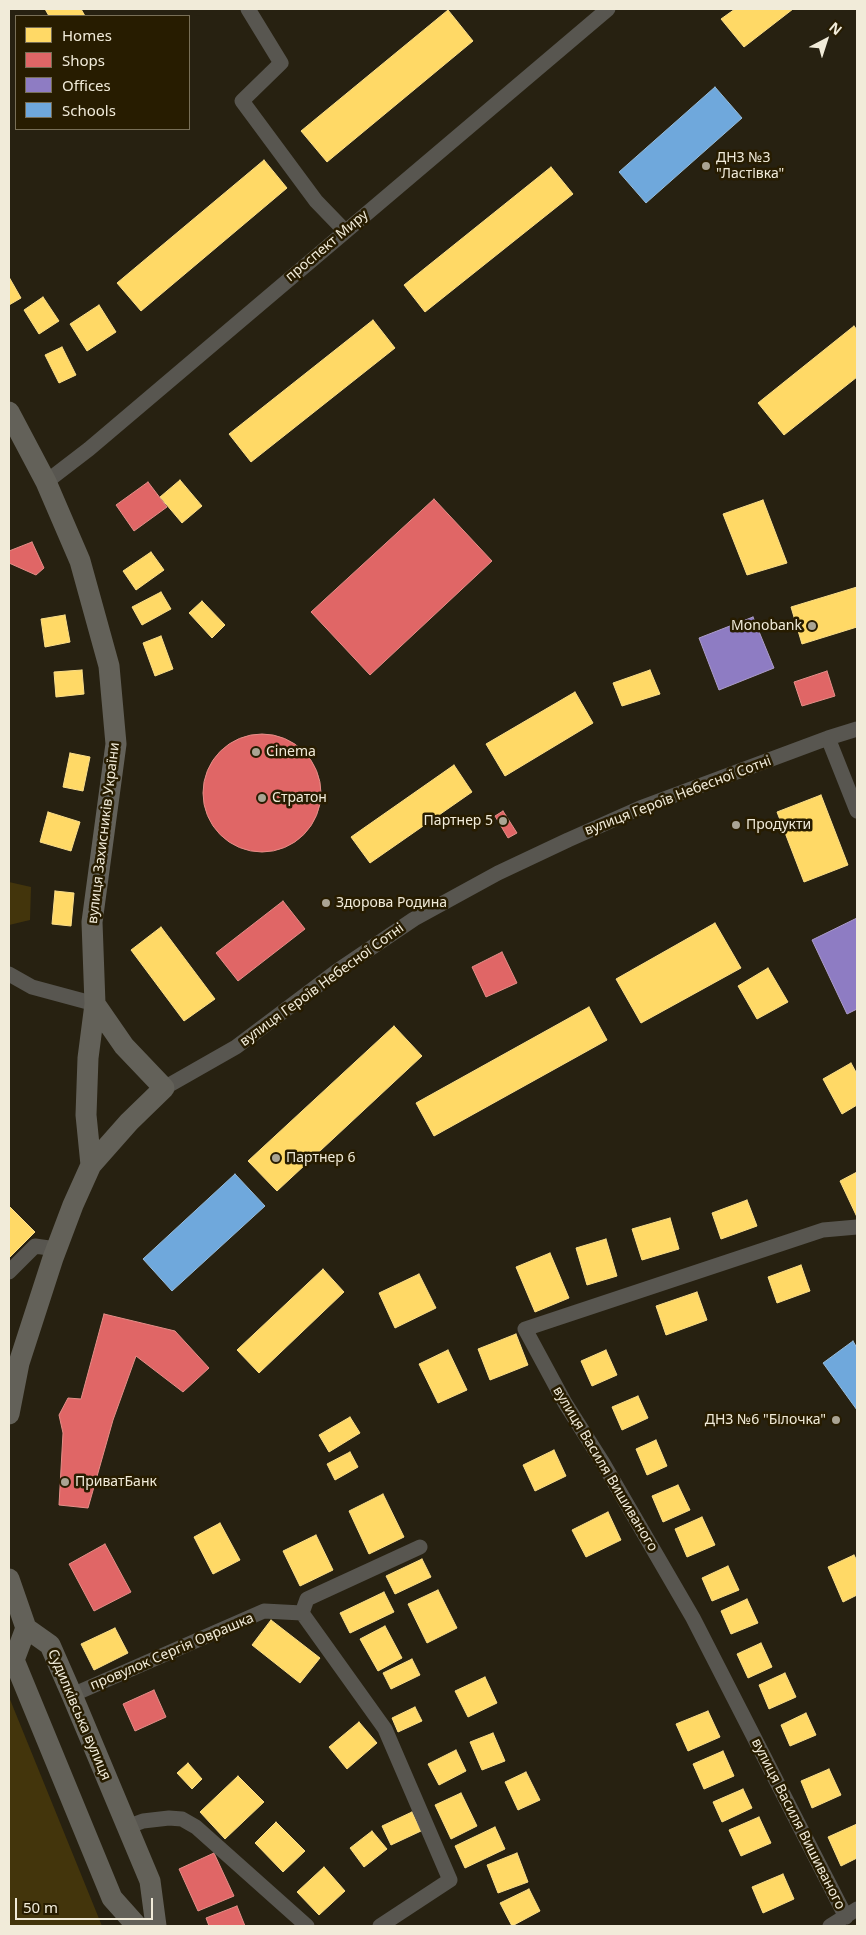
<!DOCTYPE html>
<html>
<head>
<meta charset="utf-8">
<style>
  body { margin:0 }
  #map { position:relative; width:866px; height:1935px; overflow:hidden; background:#272111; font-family:"Noto Sans",sans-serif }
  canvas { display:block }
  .frame { position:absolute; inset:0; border:10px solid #f1ebd9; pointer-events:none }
  .legend { position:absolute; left:15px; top:15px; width:175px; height:115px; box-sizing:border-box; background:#271c00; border:1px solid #786f57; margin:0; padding:6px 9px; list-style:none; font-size:15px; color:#f1ebd9 }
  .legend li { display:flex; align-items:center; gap:10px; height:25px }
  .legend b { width:25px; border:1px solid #786f57 }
  .north { position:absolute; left:801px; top:15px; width:50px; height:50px; -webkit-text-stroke:4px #271c00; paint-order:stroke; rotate:40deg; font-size:14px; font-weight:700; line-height:20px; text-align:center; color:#f1ebd9 }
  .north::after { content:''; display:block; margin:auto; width:18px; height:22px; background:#f1ebd9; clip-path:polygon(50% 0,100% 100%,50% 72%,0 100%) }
  .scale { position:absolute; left:15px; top:1898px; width:138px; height:22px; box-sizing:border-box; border:2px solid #f1ebd9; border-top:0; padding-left:6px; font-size:15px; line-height:18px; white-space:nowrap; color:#f1ebd9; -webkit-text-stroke:4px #271c00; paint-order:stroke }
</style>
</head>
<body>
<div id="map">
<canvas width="866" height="1935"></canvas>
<div class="frame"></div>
<ul class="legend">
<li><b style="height:14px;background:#ffd966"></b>Homes</li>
<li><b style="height:14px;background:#e06666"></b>Shops</li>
<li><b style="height:14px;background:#8e7cc3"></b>Offices</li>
<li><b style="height:14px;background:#6fa8dc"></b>Schools</li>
</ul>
<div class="north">N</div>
<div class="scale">50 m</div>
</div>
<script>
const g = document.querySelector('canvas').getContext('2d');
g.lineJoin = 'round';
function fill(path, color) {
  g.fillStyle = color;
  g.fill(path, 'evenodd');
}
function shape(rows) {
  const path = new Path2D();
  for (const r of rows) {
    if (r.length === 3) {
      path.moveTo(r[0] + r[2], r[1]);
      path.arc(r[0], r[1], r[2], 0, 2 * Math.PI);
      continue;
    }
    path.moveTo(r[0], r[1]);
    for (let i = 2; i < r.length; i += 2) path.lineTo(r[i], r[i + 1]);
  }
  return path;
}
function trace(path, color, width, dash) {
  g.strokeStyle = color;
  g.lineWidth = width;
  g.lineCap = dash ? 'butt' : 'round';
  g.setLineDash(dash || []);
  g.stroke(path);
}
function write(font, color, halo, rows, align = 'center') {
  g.font = font + ' "Noto Sans",sans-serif';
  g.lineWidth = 5;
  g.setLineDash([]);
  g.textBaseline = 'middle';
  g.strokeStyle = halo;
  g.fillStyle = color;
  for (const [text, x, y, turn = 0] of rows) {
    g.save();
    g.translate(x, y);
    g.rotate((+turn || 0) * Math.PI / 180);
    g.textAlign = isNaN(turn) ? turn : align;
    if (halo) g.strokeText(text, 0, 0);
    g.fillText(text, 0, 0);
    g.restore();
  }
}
const green = shape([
  [9,882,31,887,30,920,9,925],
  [9,1697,102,1926,9,1925]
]);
const homes = shape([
  [45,9,81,9,85,16,49,16,45,9],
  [735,9,793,9,744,47,721,19,735,9],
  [448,10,473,41,327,162,301,131,448,10],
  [264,160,287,188,141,311,117,283,264,160],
  [551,167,573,194,425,312,404,285,551,167],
  [9,277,21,298,9,305,9,277],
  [43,297,59,321,39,334,24,310,43,297],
  [99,305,116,332,87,351,70,324,99,305],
  [373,320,395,348,251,462,229,434,373,320],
  [854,326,857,330,857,377,784,435,758,403,854,326],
  [62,347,76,375,59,383,45,355,62,347],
  [180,480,202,506,182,523,160,497,180,480],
  [763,500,787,563,747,575,723,514,763,500],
  [151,552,164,570,136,590,123,571,151,552],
  [857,587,857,627,802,644,791,607,857,587],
  [161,592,171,609,142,625,132,607,161,592],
  [202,601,225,625,212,638,189,613,202,601],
  [65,615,70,642,45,647,41,619,65,615],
  [161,636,173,669,155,676,143,643,161,636],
  [82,670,84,694,56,697,54,672,82,670],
  [650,670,660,694,622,706,613,683,650,670],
  [575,692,593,723,505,776,486,744,575,692],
  [70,753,90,757,83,791,63,787,70,753],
  [454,765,472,792,370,863,351,837,454,765],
  [821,795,848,865,804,882,777,812,821,795],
  [48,812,80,822,71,851,40,842,48,812],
  [55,891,74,893,71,926,52,924,55,891],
  [715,923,741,968,641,1023,616,979,715,923],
  [161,927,215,999,184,1021,131,950,161,927],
  [768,968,788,1002,757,1019,738,986,768,968],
  [589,1007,607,1040,434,1136,416,1103,589,1007],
  [394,1026,422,1056,277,1191,248,1161,394,1026],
  [851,1063,857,1074,857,1105,842,1114,823,1079,851,1063],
  [857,1172,857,1217,840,1181,857,1172],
  [747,1200,757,1226,721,1239,712,1213,747,1200],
  [9,1206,35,1232,9,1258,9,1206],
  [670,1218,679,1249,642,1260,632,1229,670,1218],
  [606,1239,617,1276,587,1285,576,1248,606,1239],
  [550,1253,569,1298,535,1312,516,1267,550,1253],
  [801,1265,810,1291,777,1303,768,1277,801,1265],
  [323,1269,344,1292,259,1373,237,1350,323,1269],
  [419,1274,436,1308,395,1328,379,1293,419,1274],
  [697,1292,707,1320,666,1335,656,1306,697,1292],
  [516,1334,528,1365,490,1380,478,1349,516,1334],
  [448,1350,467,1390,438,1403,419,1364,448,1350],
  [606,1350,617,1375,592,1386,581,1361,606,1350],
  [638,1396,648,1418,622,1430,612,1407,638,1396],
  [350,1417,360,1433,329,1452,319,1435,350,1417],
  [656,1440,667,1466,647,1475,636,1449,656,1440],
  [554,1450,566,1476,535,1491,523,1465,554,1450],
  [350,1452,358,1467,335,1480,327,1464,350,1452],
  [678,1485,690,1510,663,1522,652,1496,678,1485],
  [383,1494,404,1537,369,1554,349,1511,383,1494],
  [608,1512,621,1540,586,1557,572,1530,608,1512],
  [702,1517,715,1545,687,1557,675,1529,702,1517],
  [220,1523,240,1560,213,1574,194,1537,220,1523],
  [316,1535,333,1570,300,1586,283,1551,316,1535],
  [854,1555,857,1561,857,1595,843,1602,828,1567,854,1555],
  [422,1559,431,1577,395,1594,386,1576,422,1559],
  [728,1566,739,1590,712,1601,702,1578,728,1566],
  [438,1590,457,1628,427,1643,408,1604,438,1590],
  [384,1592,394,1612,350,1633,340,1613,384,1592],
  [747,1599,758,1623,731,1634,721,1611,747,1599],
  [271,1620,320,1658,300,1683,252,1645,271,1620],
  [385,1626,402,1658,378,1671,360,1639,385,1626],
  [115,1628,128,1653,94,1670,81,1644,115,1628],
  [761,1643,772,1667,748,1678,737,1654,761,1643],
  [412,1659,420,1675,391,1689,383,1673,412,1659],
  [785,1673,796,1697,769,1709,759,1685,785,1673],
  [485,1677,497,1703,468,1717,455,1691,485,1677],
  [415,1707,422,1721,398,1732,392,1718,415,1707],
  [708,1711,720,1737,688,1751,676,1724,708,1711],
  [806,1713,816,1735,790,1746,781,1725,806,1713],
  [359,1722,377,1743,347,1769,329,1747,359,1722],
  [493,1733,505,1761,482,1770,470,1742,493,1733],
  [456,1750,466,1771,439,1785,428,1764,456,1750],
  [723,1751,734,1776,704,1789,693,1764,723,1751],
  [188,1763,202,1779,192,1789,177,1773,188,1763],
  [829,1769,841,1795,812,1808,801,1781,829,1769],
  [526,1772,540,1800,518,1810,505,1782,526,1772],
  [238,1776,264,1802,225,1839,200,1812,238,1776],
  [743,1789,752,1808,722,1822,713,1802,743,1789],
  [461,1793,477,1826,451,1839,435,1805,461,1793],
  [412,1812,421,1831,391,1845,382,1826,412,1812],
  [759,1817,771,1843,741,1856,729,1830,759,1817],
  [276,1822,305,1851,283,1872,255,1843,276,1822],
  [857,1824,857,1858,841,1866,828,1837,857,1824],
  [495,1827,505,1849,465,1868,455,1846,495,1827],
  [372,1831,387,1849,364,1867,350,1848,372,1831],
  [517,1853,528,1882,498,1893,487,1865,517,1853],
  [324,1867,345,1891,319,1915,297,1892,324,1867],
  [783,1874,794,1899,763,1913,752,1887,783,1874],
  [529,1889,540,1911,512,1926,500,1903,529,1889]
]);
const shops = shape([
  [148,482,167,507,134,531,116,505,148,482],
  [434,499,492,561,370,675,311,612,434,499],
  [32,542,44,568,36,575,9,563,9,551,32,542],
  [827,671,835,696,802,706,794,682,827,671],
  [262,793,59],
  [503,811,517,833,508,838,495,816,503,811],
  [283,901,305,929,238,981,216,953,283,901],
  [502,952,517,983,486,997,472,967,502,952],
  [104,1314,175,1331,209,1368,183,1392,136,1356,113,1420,88,1508,59,1505,63,1433,59,1415,68,1398,81,1399,104,1314],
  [105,1544,131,1592,94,1611,69,1564,105,1544],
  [154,1690,166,1717,135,1731,123,1704,154,1690],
  [214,1853,234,1896,198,1911,179,1869,214,1853],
  [237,1906,245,1926,209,1926,206,1918,237,1906]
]);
const offices = shape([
  [753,617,774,668,719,690,699,638,753,617],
  [857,918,857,1009,847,1014,812,940,857,918]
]);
const schools = shape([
  [715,87,742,118,646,203,619,172,715,87],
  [235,1174,265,1206,172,1291,143,1259,235,1174],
  [853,1341,857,1348,857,1410,823,1363,853,1341]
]);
const minor = shape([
  [248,9,281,63,242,101,316,201,345,231],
  [46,482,89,449,608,9],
  [828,738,857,811],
  [9,974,32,987,95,1004],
  [164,1088,236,1047,337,971,414,919,498,873,568,840,640,808,828,738,857,729],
  [9,1272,35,1246,56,1249],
  [302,1613,307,1599,420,1547],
  [72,1695,264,1611,302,1613,385,1729,450,1880,380,1926],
  [127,1827,143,1821,169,1818,182,1819,196,1827,307,1926],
  [846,1917,693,1618,603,1463,565,1403,525,1329,823,1230,857,1227],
  [830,1926,857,1909]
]);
const secondary = shape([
  [9,412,46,482,80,561,109,666,116,744,92,922,95,1004,88,1058,86,1115,91,1165],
  [9,1414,19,1363,53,1258,73,1205,91,1165,129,1122,164,1088,124,1046,95,1004],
  [9,1579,26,1628],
  [26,1628,50,1645,72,1695,150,1881,156,1926],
  [26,1628,14,1660,112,1898,137,1926]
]);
const markers = [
  [706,166,5,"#aaa493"],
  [812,626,5,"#aaa493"],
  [256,752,5,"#aaa493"],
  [262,798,5,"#aaa493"],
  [503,821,5,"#aaa493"],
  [736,825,5,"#aaa493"],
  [326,903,5,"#aaa493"],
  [276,1158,5,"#aaa493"],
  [836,1420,5,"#aaa493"],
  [65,1482,5,"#aaa493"]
];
const poiNames = [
  ["ДНЗ №3",716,158],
  ["\"Ластівка\"",716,174],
  ["Monobank",802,626,"right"],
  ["Cinema",266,752],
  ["Стратон",272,798],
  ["Партнер 5",493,821,"right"],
  ["Продукти",746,825],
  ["Здорова Родина",336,903],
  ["Партнер 6",286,1158],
  ["ДНЗ №6 \"Білочка\"",826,1420,"right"],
  ["ПриватБанк",75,1482]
];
const streetNames = [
  ["проспект Миру",327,246,-40],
  ["вулиця Героїв Небесної Сотні",678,796,-21],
  ["вулиця Захисників України",104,833,-83],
  ["вулиця Героїв Небесної Сотні",322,985,-36],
  ["вулиця Василя Вишиваного",605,1469,59],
  ["провулок Сергія Оврашка",172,1652,-23],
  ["Судилківська вулиця",79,1715,67],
  ["вулиця Василя Вишиваного",798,1824,63]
];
fill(green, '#43350c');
fill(homes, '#ffd966');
trace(homes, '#fbde88', 1);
fill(shops, '#e06666');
trace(shops, '#e58e88', 1);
fill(offices, '#8e7cc3');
trace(offices, '#ac9dca', 1);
fill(schools, '#6fa8dc');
trace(schools, '#96bcdb', 1);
trace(minor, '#585650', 15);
trace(secondary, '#636159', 21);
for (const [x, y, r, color] of markers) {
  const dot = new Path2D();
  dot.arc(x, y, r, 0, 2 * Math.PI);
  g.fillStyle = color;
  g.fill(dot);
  trace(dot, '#271c00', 2);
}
write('14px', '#f1ebd9', '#271c00', poiNames, 'left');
write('14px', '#f1ebd9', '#271c00', streetNames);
</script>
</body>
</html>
